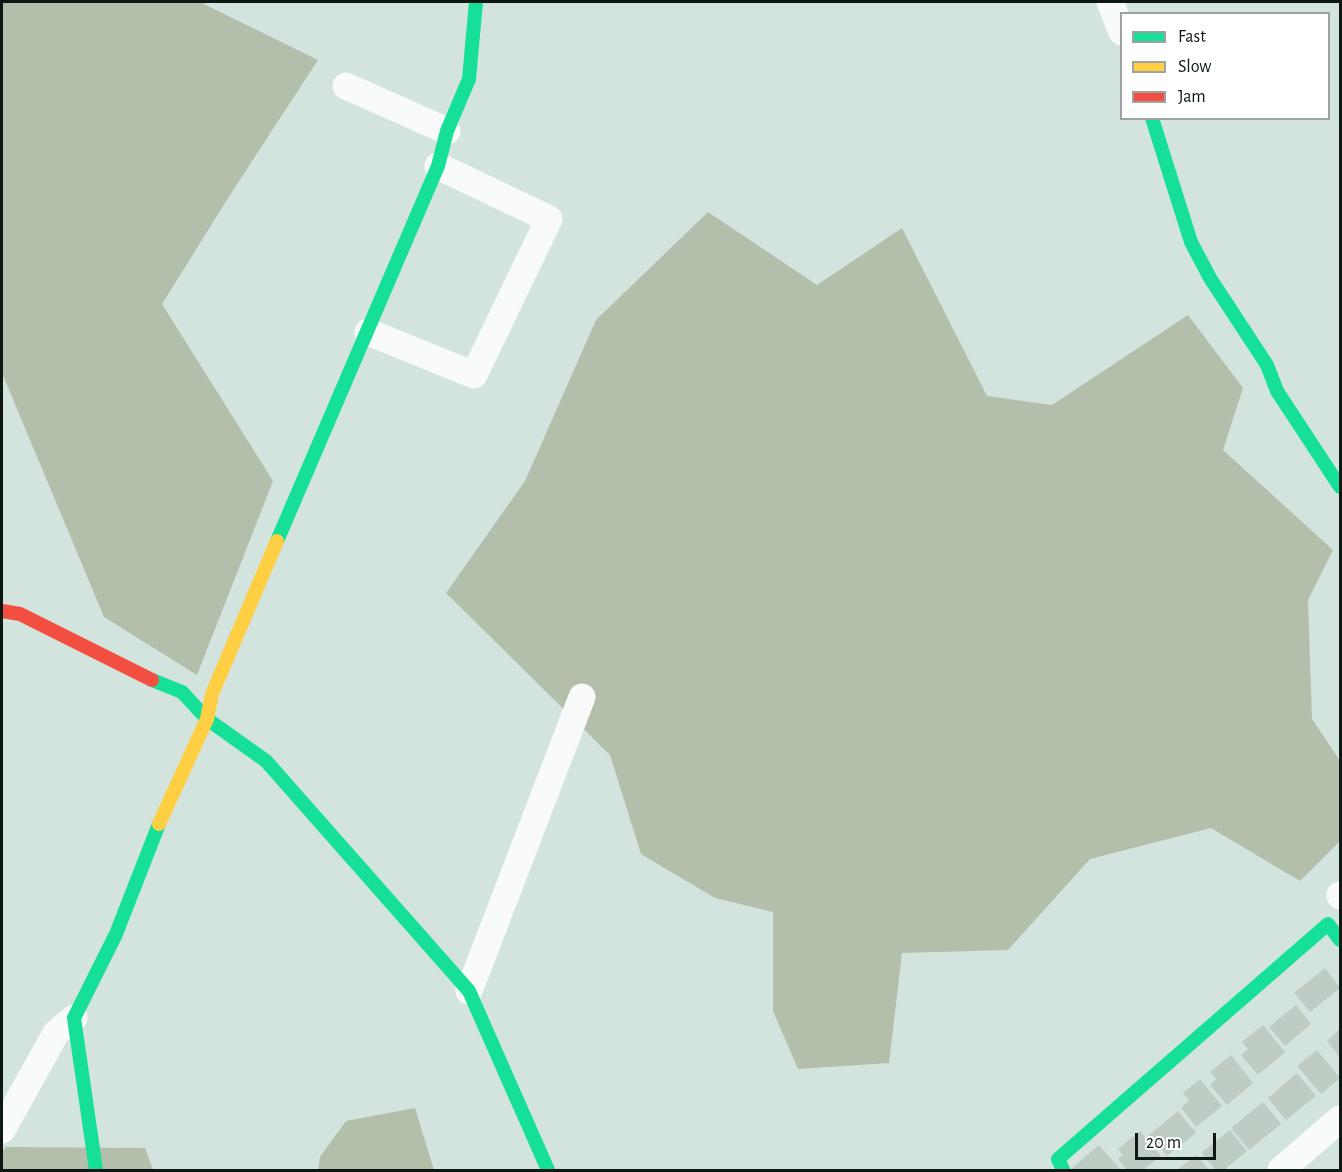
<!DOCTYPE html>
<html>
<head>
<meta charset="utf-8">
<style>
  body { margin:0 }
  #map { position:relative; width:1342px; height:1172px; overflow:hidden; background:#d3e4de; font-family:"Alegreya Sans",sans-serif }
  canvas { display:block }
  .frame { position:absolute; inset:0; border:3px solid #0d1814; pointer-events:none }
  .legend { position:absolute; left:1120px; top:12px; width:210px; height:108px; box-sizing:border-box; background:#fff; border:2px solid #9ea3a1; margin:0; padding:8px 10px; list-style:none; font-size:18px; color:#0d1814 }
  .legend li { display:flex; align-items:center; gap:12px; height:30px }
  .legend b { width:30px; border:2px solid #9ea3a1 }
  .scale { position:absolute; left:1135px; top:1133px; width:81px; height:27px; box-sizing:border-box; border:3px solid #0d1814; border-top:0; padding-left:8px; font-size:18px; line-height:21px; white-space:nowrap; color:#0d1814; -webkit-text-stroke:4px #fff; paint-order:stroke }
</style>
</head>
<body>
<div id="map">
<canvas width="1342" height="1172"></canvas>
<div class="frame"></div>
<ul class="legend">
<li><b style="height:8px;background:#16e098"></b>Fast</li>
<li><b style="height:8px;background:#ffcf43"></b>Slow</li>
<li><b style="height:8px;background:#f24e42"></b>Jam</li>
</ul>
<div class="scale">20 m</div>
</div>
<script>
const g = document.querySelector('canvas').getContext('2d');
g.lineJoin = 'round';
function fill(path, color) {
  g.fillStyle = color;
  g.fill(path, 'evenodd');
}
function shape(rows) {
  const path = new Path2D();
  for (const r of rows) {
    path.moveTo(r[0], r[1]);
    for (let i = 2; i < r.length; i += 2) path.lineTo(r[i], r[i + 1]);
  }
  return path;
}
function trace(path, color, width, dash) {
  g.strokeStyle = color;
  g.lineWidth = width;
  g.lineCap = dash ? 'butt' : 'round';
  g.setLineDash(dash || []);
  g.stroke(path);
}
const forest = shape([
  [2,2,204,2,204,4,318,60,230,195,162,304,273,481,197,675,104,617,2,373],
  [708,212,817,285,902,228,987,396,1052,405,1188,315,1243,388,1223,450,1333,550,1308,600,1312,719,1340,761,1340,841,1300,881,1211,828,1090,859,1008,950,902,953,889,1063,798,1069,773,1011,773,912,715,898,641,854,610,755,446,593,525,481,596,320],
  [415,1108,434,1170,318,1170,320,1157,346,1121],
  [6,1147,145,1148,153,1170,2,1170,2,1152]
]);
const building = shape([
  [1325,968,1340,988,1310,1012,1294,993],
  [1296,1005,1311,1024,1285,1046,1269,1027],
  [1263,1025,1285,1052,1258,1075,1241,1055,1248,1049,1242,1042],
  [1340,1029,1340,1058,1327,1041],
  [1317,1050,1340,1078,1321,1094,1297,1066],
  [1231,1055,1253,1083,1227,1105,1210,1085,1216,1079,1210,1072],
  [1297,1073,1316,1096,1286,1120,1268,1098],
  [1200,1079,1222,1106,1196,1127,1181,1108,1189,1101,1183,1093],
  [1263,1102,1281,1124,1249,1150,1231,1128],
  [1178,1111,1196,1133,1167,1156,1149,1135],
  [1230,1130,1247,1151,1224,1170,1216,1170,1201,1153],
  [1140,1131,1161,1156,1143,1170,1127,1170,1118,1159,1123,1155,1118,1149],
  [1099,1145,1121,1170,1072,1170,1071,1169],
  [1196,1155,1209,1170,1177,1170]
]);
const street = shape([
  [1110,2,1122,32],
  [346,86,447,131],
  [368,332,474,375,549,219,438,166],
  [1340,896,1340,895],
  [469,991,582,697],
  [2,1130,56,1033,74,1018],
  [1281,1170,1340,1119]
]);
const fast = shape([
  [1152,118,1191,242,1210,278,1267,365,1277,391,1340,487],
  [277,541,438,166,447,131,469,79,476,2],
  [152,680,182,692,207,719,266,761,469,991,548,1170],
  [96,1170,74,1018,116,934,159,824],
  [1063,1170,1058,1159,1328,924,1340,940]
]);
const slow = shape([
  [159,824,207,719,212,694,277,541]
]);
const jam = shape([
  [2,611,20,614,152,680]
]);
fill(forest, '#b4bfab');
fill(building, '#bfccc4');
trace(street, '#f8fbfa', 27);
trace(fast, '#16e098', 14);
trace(slow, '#ffcf43', 14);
trace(jam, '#f24e42', 14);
</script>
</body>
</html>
